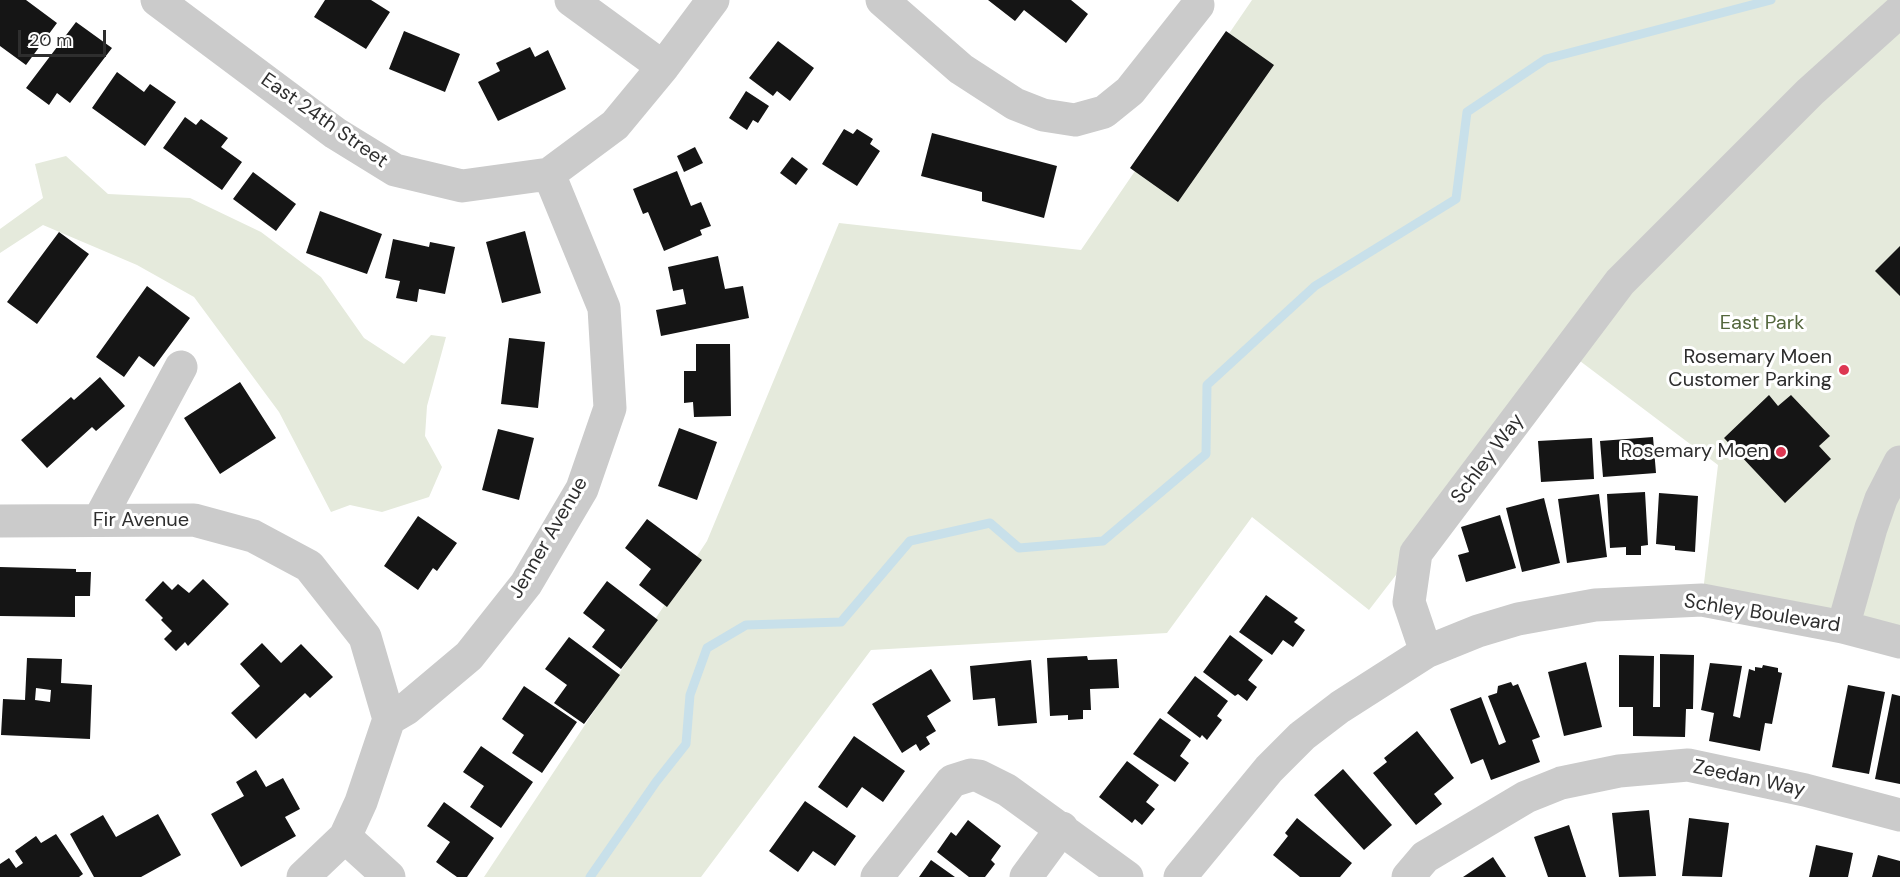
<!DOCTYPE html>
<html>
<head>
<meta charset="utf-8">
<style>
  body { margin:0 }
  #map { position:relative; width:1900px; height:877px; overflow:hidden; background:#fff; font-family:"DM Sans",sans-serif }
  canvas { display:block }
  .scale { position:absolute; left:18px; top:30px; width:88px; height:27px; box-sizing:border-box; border:3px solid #2e2e2e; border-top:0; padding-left:8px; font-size:18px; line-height:21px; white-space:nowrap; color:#2e2e2e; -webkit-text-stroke:4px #fff; paint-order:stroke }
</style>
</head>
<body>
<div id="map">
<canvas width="1900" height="877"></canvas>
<div class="scale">20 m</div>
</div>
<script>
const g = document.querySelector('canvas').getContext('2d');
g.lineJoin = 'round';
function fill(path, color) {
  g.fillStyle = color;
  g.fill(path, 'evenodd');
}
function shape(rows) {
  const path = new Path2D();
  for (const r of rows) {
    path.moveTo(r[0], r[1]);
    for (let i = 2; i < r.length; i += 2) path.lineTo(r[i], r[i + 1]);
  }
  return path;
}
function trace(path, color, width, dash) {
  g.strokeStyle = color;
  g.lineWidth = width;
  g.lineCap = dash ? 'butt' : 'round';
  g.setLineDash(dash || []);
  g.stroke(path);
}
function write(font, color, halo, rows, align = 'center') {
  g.font = font + ' "DM Sans",sans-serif';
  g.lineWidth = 6;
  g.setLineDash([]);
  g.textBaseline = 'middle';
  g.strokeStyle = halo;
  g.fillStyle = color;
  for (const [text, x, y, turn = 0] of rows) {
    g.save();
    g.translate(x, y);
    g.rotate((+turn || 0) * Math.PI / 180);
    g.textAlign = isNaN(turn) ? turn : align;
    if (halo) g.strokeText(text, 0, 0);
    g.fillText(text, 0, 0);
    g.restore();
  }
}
const green = shape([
  [1252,0,1900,0,1900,642,1702,600,1718,465,1568,352,1369,610,1252,517,1167,633,871,650,701,877,484,877,707,541,839,223,1081,250],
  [66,156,108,194,190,198,261,232,321,277,364,338,404,364,431,335,446,337,427,406,425,436,442,467,429,497,382,512,350,505,331,512,279,412,194,297,137,265,43,225,0,253,0,229,43,198,35,164]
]);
const stream = shape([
  [590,877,656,782,686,744,690,695,707,648,746,625,841,622,910,541,990,523,1019,548,1103,541,1206,454,1207,385,1315,286,1456,199,1467,112,1546,59,1771,0]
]);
const building = shape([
  [0,0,26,0,57,23,26,65,0,46],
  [325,0,371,0,390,12,366,49,314,17],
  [988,0,1071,0,1088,14,1066,43,1024,10,1015,21],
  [76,22,112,48,70,103,57,93,49,105,26,88],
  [404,31,460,54,445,92,389,69],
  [1226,31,1274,65,1178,202,1130,168],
  [778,41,814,68,790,101,777,91,773,96,749,78],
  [530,47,535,57,548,50,566,89,498,121,478,82,500,71,496,63],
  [117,72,144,92,150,84,176,102,145,146,92,108],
  [746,91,769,106,758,123,753,120,747,130,729,118],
  [185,117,196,125,201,119,228,138,221,147,242,162,222,190,163,148],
  [844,129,853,134,857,129,873,139,870,144,880,151,857,186,822,164],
  [932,133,1057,166,1044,218,982,201,982,192,921,176],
  [695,147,703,163,684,172,677,156],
  [792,157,808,169,796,185,780,173],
  [677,171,691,206,701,202,711,226,700,230,702,235,664,251,648,212,643,214,633,189],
  [253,172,296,204,276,231,233,199],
  [320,211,382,234,367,274,306,253],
  [525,231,541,293,502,303,486,242],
  [59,232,89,254,37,324,7,302],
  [393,239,429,247,430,242,455,247,445,294,419,289,417,302,396,298,400,281,385,278],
  [1900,246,1900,296,1875,271],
  [718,256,725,289,743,286,749,318,661,336,656,310,686,304,683,289,673,291,668,267],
  [147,286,190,318,154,367,139,356,124,377,96,357],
  [509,338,545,342,538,408,501,404],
  [696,344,730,344,731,416,694,417,693,402,684,403,684,371,696,371],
  [100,377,125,406,96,431,92,427,47,468,21,440,71,397,74,400],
  [240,382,276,438,220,474,184,418],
  [1769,395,1778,406,1791,395,1830,436,1819,446,1831,459,1785,503,1724,438],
  [679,428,717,442,697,500,658,486],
  [498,429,534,438,519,500,482,490],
  [1653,437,1656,473,1603,477,1600,441],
  [1592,438,1594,479,1541,482,1538,441],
  [1645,492,1648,545,1641,546,1641,555,1626,555,1626,547,1610,548,1607,494],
  [1659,493,1698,496,1695,552,1675,550,1675,546,1656,544],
  [1599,494,1607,557,1567,563,1558,499],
  [1544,498,1560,563,1522,572,1506,508],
  [1500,515,1516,568,1466,582,1458,555,1469,552,1461,527],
  [418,516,457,543,437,571,433,568,418,590,384,566],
  [647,519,702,560,667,607,639,585,651,569,625,548],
  [0,567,76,569,76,572,91,572,90,596,75,596,75,617,0,616],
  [203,579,229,604,188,646,185,642,176,651,164,639,172,631,161,620,163,618,145,600,163,581,172,590,178,584,189,593],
  [607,581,658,620,621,669,592,647,605,630,583,613],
  [1266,595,1298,618,1294,622,1305,630,1293,647,1283,640,1272,655,1239,632],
  [1230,635,1263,660,1248,680,1257,687,1247,701,1238,694,1235,696,1203,672],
  [569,637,620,675,584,724,554,703,567,685,545,669],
  [262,643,281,663,301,644,333,677,310,698,305,693,256,739,231,713,260,686,240,664],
  [1660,654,1694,655,1693,709,1686,709,1685,737,1633,736,1633,707,1619,707,1619,655,1654,656,1653,707,1660,707],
  [1087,656,1088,660,1117,659,1119,688,1090,689,1091,710,1083,710,1083,719,1068,720,1068,715,1050,716,1047,658],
  [27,658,62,659,61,683,92,685,90,739,1,735,3,699,25,700],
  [36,688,51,690,50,702,35,700],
  [1031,660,1037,723,998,726,995,698,973,700,970,666],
  [1586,662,1602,727,1564,736,1548,672],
  [1710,663,1742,666,1733,716,1740,718,1749,669,1755,671,1755,667,1762,668,1763,665,1778,668,1778,672,1782,673,1772,724,1765,723,1760,751,1709,741,1714,713,1701,710],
  [931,669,951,701,927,716,936,731,926,737,930,744,920,751,916,744,902,753,872,704],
  [1195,676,1228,701,1217,716,1222,720,1207,740,1202,735,1200,738,1167,713],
  [1511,682,1513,686,1518,684,1540,737,1532,740,1540,762,1491,780,1483,759,1471,764,1450,709,1481,697,1499,745,1506,742,1488,696,1497,693,1498,686],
  [1848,685,1885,692,1869,774,1832,767],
  [524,686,577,722,542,773,512,753,524,735,502,719],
  [1892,694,1900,696,1900,784,1875,779],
  [1160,718,1191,740,1180,756,1189,763,1175,782,1133,754],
  [1417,731,1454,778,1434,794,1442,804,1416,825,1373,773,1387,762,1384,758],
  [854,736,905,771,883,802,862,787,847,808,818,787],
  [481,746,533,782,501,828,470,807,484,786,463,772],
  [1127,761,1159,785,1146,802,1155,809,1142,825,1135,819,1132,823,1099,797],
  [1343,769,1392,825,1364,850,1314,795],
  [256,770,266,787,283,778,300,809,285,817,296,836,241,867,211,814,244,796,236,782],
  [805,801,856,836,835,866,813,851,798,872,769,851],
  [444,802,494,838,467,877,457,877,436,862,450,842,427,826],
  [1649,810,1656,876,1619,877,1612,813],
  [158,814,181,855,141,877,94,877,70,834,103,815,116,837],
  [1297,818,1352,863,1340,877,1300,877,1273,855,1288,836,1285,833],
  [1689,818,1729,823,1722,877,1682,876],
  [968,820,1001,846,991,860,995,864,985,877,969,877,937,852,951,832,956,836],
  [1569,825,1586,877,1548,877,1534,837],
  [56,834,83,874,79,877,0,877,0,864,9,858,16,868,23,863,15,851,36,836,41,843],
  [1816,845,1853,853,1848,877,1809,877],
  [1878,855,1900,861,1900,877,1872,877],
  [1493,857,1506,877,1463,877],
  [931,860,955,877,919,877]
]);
const minor = shape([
  [157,0,335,133,395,170,462,186,549,174,615,125,663,67,713,0],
  [571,0,663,67],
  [882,0,961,69,1015,104,1043,115,1075,120,1104,112,1130,91,1198,5],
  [99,520,181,367],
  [0,521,194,520,253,536,309,566,365,637,389,719,361,802,345,837,303,877],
  [1843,627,1871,528,1881,499,1900,462],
  [1426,652,1409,602,1416,553,1620,282,1810,92,1900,11],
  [389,719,406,709,469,656,526,584,582,489,610,408,604,308,549,174],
  [345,837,389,877],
  [877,877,952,781,971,775,979,776,1007,790,1127,877],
  [1026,877,1062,828],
  [1180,877,1269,769,1302,736,1340,707,1426,652,1478,631,1518,619,1595,605,1702,600,1843,627,1900,642],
  [1408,877,1425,857,1526,797,1561,783,1619,771,1688,765,1805,790,1900,815]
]);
const markers = [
  [1844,370,6,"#dd3752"],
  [1781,452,6,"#dd3752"]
];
const streetNames = [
  ["East 24th Street",324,121,35],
  ["Schley Way",1488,459,-53],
  ["Fir Avenue",141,521],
  ["Jenner Avenue",549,538,-60],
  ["Schley Boulevard",1762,614,9],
  ["Zeedan Way",1749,779,12]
];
const parkNames = [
  ["East Park",1762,324]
];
const poiNames = [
  ["Rosemary Moen",1832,358],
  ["Customer Parking",1832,381],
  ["Rosemary Moen",1769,452]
];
fill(green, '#e5eadc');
trace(stream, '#c8e0ea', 9);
fill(building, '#151515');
trace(minor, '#cbcbcb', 33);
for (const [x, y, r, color] of markers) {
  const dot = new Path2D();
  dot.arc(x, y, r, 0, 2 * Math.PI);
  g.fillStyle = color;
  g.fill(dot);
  trace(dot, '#fff', 2);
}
write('20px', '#2e2e2e', '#fff', streetNames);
write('20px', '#54673d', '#fff', parkNames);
write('20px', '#2e2e2e', '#fff', poiNames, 'right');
</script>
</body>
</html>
